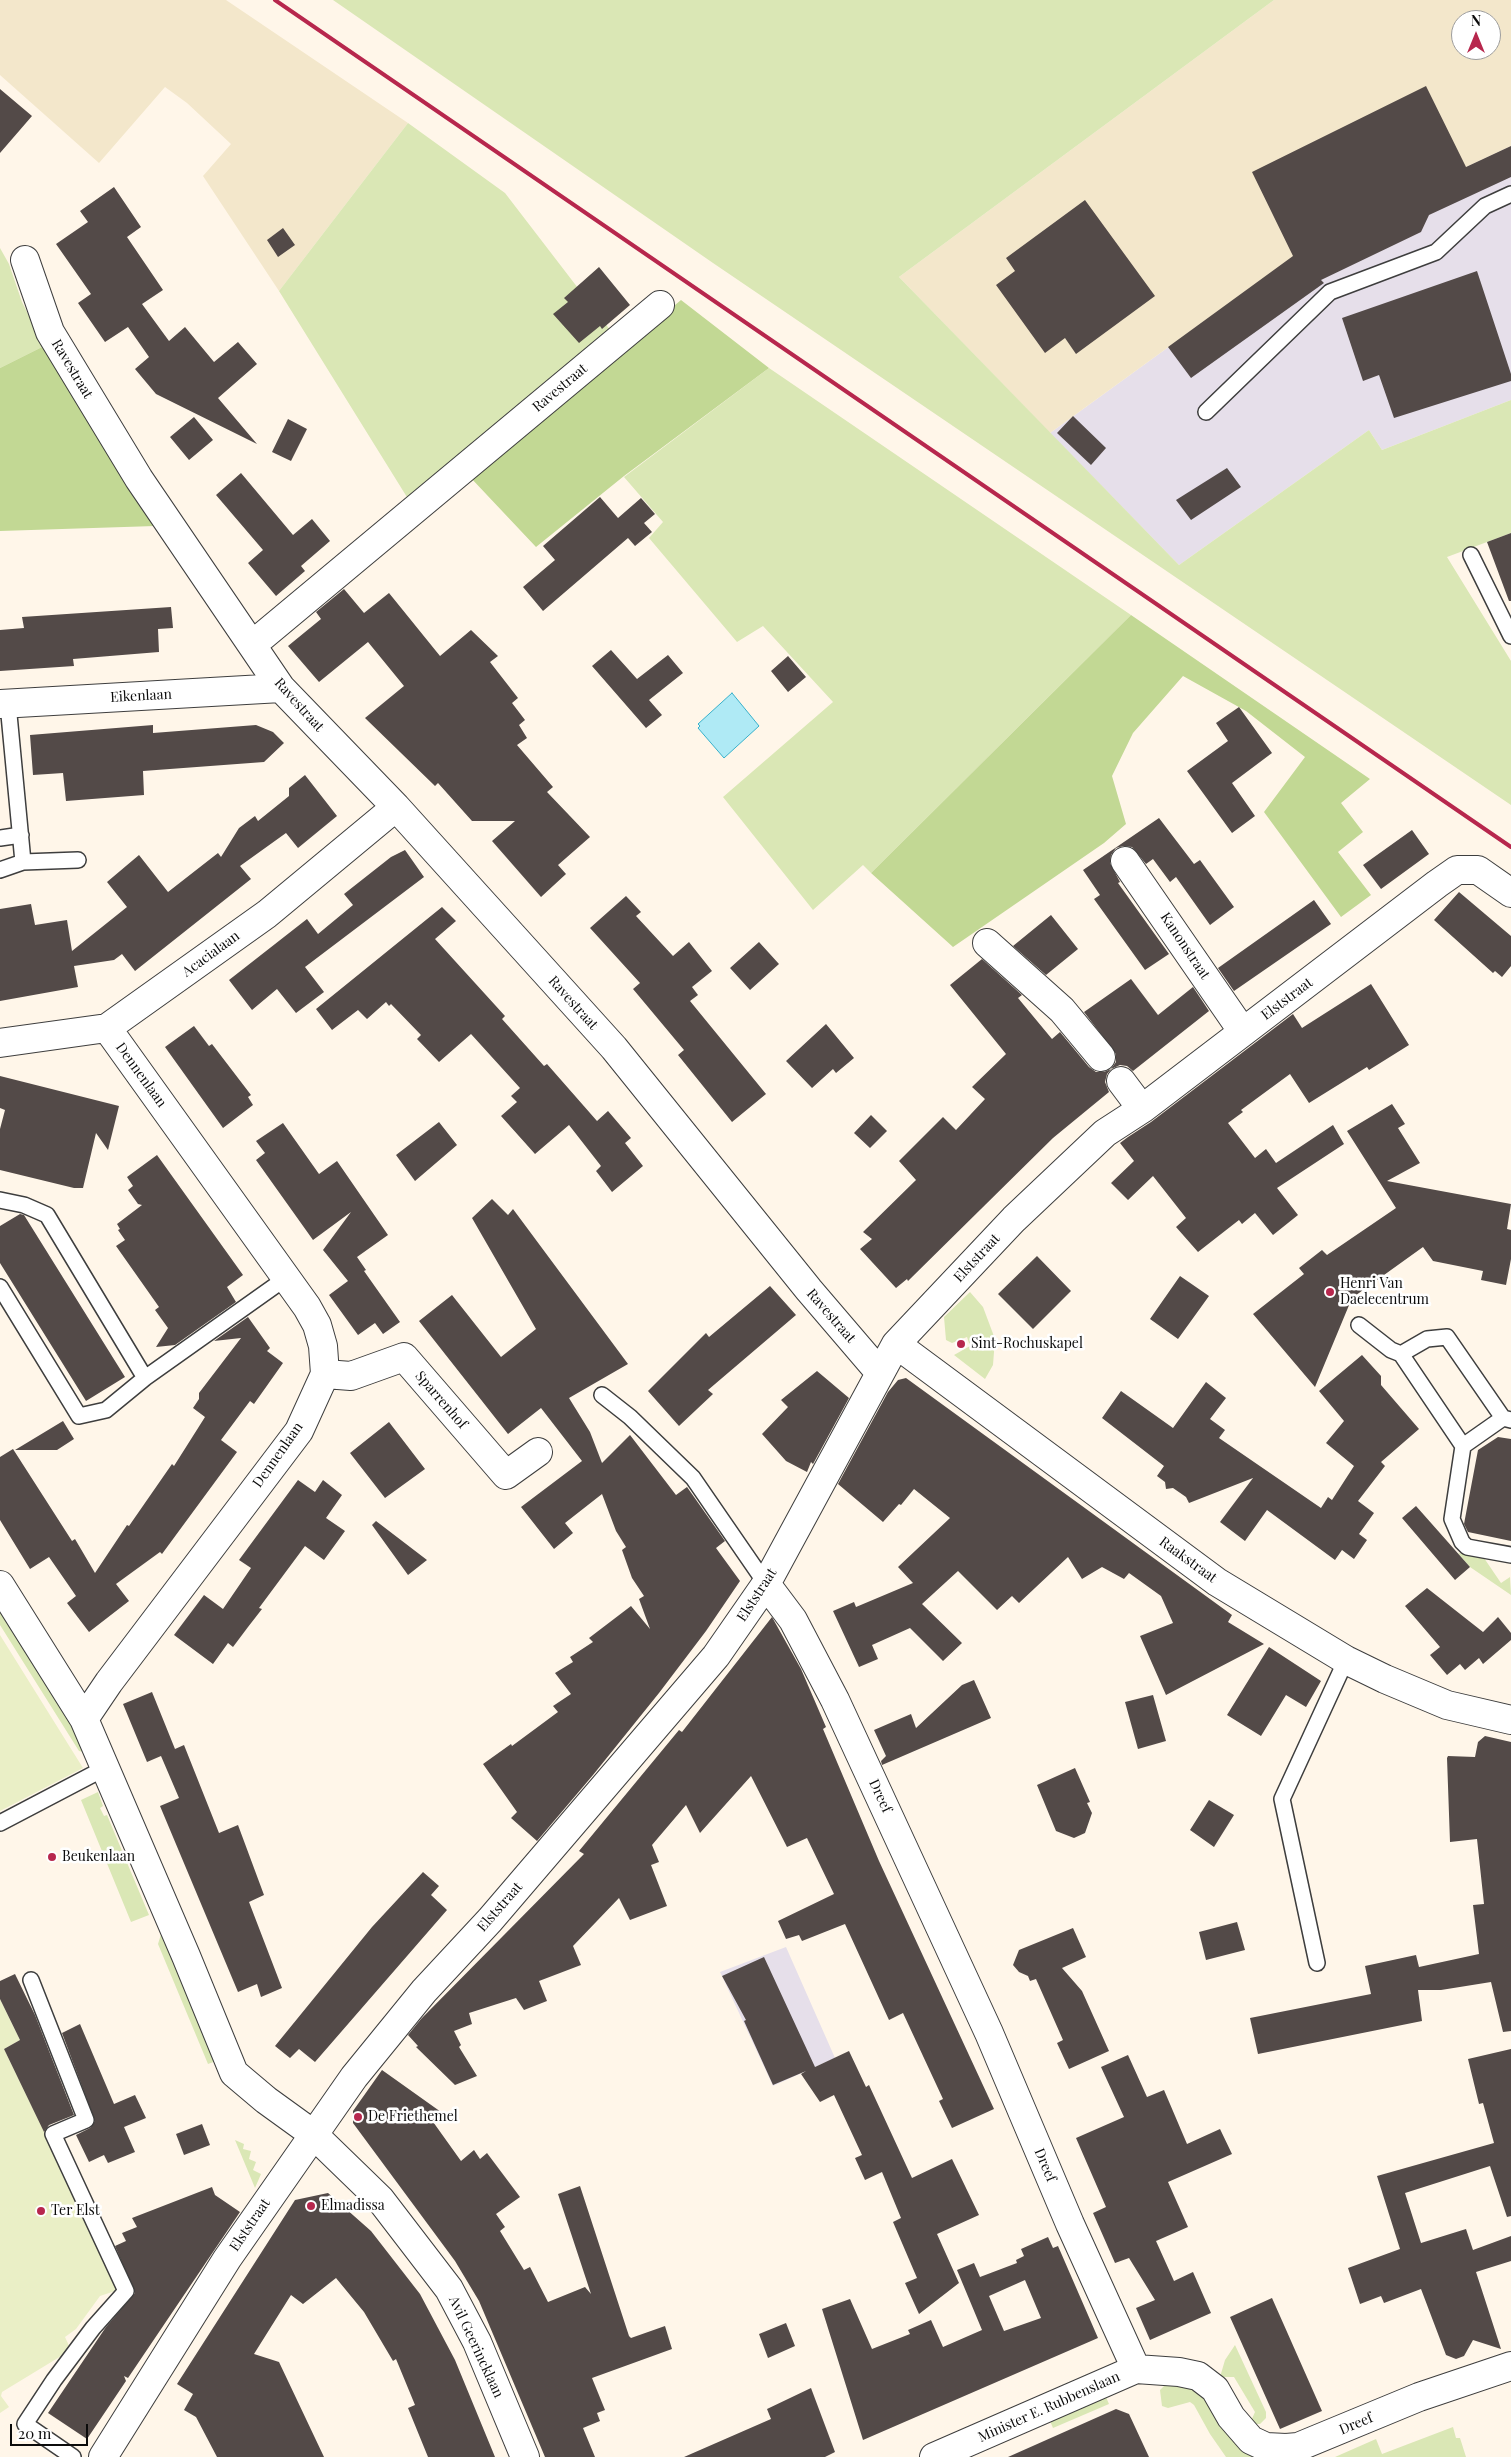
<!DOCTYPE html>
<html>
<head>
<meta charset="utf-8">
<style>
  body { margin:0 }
  #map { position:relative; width:1511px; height:2457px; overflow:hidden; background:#fff6e9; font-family:"Playfair Display",serif }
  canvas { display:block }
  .north { position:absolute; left:1451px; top:10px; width:50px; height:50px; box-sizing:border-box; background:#fff; border:1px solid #9d9d9d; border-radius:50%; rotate:0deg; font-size:14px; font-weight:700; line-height:20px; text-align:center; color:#0b0b0b }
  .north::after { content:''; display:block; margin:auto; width:18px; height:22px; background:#b7274d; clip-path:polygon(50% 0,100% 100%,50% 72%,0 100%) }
  .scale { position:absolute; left:10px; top:2424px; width:78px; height:22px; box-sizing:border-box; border:2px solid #0b0b0b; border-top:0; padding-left:6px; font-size:15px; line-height:18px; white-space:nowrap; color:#0b0b0b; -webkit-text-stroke:4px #fff; paint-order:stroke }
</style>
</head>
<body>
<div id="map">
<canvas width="1511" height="2457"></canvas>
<div class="north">N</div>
<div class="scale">20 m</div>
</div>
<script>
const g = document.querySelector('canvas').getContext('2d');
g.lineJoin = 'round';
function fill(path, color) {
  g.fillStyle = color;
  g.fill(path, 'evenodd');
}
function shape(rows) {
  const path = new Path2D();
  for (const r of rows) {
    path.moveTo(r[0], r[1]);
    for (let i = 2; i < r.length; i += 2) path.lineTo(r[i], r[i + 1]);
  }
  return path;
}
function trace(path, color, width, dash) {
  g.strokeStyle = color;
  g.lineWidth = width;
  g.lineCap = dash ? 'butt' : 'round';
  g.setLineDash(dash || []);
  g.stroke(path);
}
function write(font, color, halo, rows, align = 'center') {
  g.font = font + ' "Playfair Display",serif';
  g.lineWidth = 5;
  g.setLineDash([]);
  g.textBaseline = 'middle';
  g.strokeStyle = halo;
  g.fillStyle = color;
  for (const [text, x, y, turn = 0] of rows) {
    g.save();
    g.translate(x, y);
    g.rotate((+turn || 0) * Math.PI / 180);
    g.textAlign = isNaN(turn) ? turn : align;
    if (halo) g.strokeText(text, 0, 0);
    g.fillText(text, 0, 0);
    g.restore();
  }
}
const industrial = shape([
  [1511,146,1511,400,1382,450,1369,430,1179,565,1050,433,1327,232],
  [786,1947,835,2058,773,2086,720,1972]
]);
const farmland = shape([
  [0,0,226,0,408,123,279,291,203,176,231,144,187,103,165,87,99,163,0,75],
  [1274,0,1511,0,1511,146,1327,232,1050,433,899,277],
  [1461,20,1491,20,1491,50,1461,50]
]);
const green = shape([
  [333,0,1274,0,899,277,1179,565,1369,430,1382,450,1511,400,1511,533,1447,557,1511,661,1511,805,713,263],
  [408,123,505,193,624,348,410,502,279,291],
  [0,248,9,264,22,302,44,346,0,368],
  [769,368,1131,615,871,873,863,865,813,910,723,797,833,702,763,626,737,642,649,538,663,522,624,477],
  [970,1292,983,1307,995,1339,993,1365,985,1379,954,1355,970,1346,967,1337,952,1343,946,1340,944,1317],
  [1458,1553,1484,1558,1501,1583,1510,1577,1511,1595,1470,1567],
  [0,1603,88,1753,79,1751,0,1625],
  [98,1792,103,1806,100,1808,104,1816,107,1815,149,1915,131,1922,81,1800],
  [162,1931,216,2061,208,2064,158,1944],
  [235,2140,244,2144,243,2149,251,2151,249,2159,256,2162,253,2170,261,2174,255,2188],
  [1235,2345,1266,2412,1266,2418,1260,2424,1254,2424,1251,2421,1255,2412,1234,2377,1220,2377,1225,2360],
  [1173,2383,1194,2389,1207,2400,1230,2438,1256,2457,1226,2457,1210,2434,1194,2405,1190,2402,1168,2408,1162,2406,1160,2390,1166,2384],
  [1106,2397,1109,2404,1053,2428,1050,2421],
  [1453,2427,1456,2438,1460,2438,1466,2457,1335,2457,1376,2439,1382,2454]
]);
const forest = shape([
  [681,300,769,368,624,476,536,547,470,477],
  [44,346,155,526,0,531,0,368],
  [1131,615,1370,779,1341,803,1363,832,1338,852,1371,895,1341,917,1264,812,1305,757,1246,711,1183,676,1133,733,1112,776,1126,824,1104,843,953,947,871,873]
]);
const pitch = shape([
  [0,1635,83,1768,0,1811],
  [0,1999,20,2040,4,2049,121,2289,100,2296,76,2329,65,2337,71,2350,2,2392,1,2396,9,2407,0,2413]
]);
const water = shape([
  [732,693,759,726,724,758,698,728,700,726,698,724,732,693]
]);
const building = shape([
  [1426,86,1466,167,1511,146,1511,177,1429,215,1421,232,1321,280,1324,283,1191,378,1168,347,1293,256,1252,172],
  [0,89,32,116,0,153],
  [114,187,141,227,127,237,163,290,142,304,169,341,185,327,214,362,238,342,257,364,218,398,257,444,156,394,135,369,149,357,128,327,105,342,78,303,91,294,56,244,88,222,80,211],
  [1085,200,1155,296,1076,354,1065,338,1045,353,996,285,1015,271,1006,258],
  [283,228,295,245,278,257,267,240],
  [599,267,630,305,602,329,600,326,579,343,553,314,568,302,564,298],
  [1477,271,1511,374,1511,381,1394,418,1379,375,1363,381,1342,318],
  [1073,416,1106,448,1091,465,1057,433],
  [194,417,213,440,189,460,170,437],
  [288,419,307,429,291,461,272,452],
  [1227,468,1241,487,1191,520,1176,500],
  [241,473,293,535,312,519,330,541,301,566,305,571,276,596,248,563,263,550,216,495],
  [600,497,618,518,641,498,655,514,644,523,652,532,635,546,628,538,543,611,523,587,555,560,543,546],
  [1511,533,1511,601,1509,601,1487,542],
  [344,589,364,613,389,593,440,656,471,630,498,656,490,662,518,698,512,703,525,720,519,725,527,738,517,745,553,787,547,792,590,837,558,865,566,874,541,897,492,841,515,821,472,821,438,783,435,786,365,718,404,686,368,642,319,682,288,646,321,619,316,612],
  [171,607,173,628,158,629,159,652,73,659,74,666,0,671,0,630,24,628,22,617],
  [611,650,637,679,668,655,683,673,649,700,662,715,646,728,592,666],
  [788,656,806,677,788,692,771,671],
  [1239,707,1272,753,1232,783,1255,816,1232,833,1187,771,1228,741,1216,723],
  [153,725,153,733,256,725,273,732,284,743,264,762,143,771,144,795,66,801,63,773,33,775,30,735],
  [305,775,337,816,298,848,286,833,240,866,251,879,135,971,122,954,114,960,74,966,78,987,0,1001,0,909,31,904,35,925,67,920,72,951,127,907,107,882,139,855,168,892,218,853,221,857,239,828,255,816,258,821,289,796,289,788],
  [1159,818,1194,864,1200,860,1234,907,1210,925,1176,877,1170,882,1153,859,1146,864,1132,847,1123,846,1116,848,1111,855,1110,863,1120,882,1118,883,1169,954,1145,970,1094,899,1100,895,1083,870],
  [1412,830,1429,854,1381,889,1363,865],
  [405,850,424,877,305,967,324,992,296,1013,277,989,252,1010,229,980,307,919,318,934,353,905,344,894,391,857],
  [1459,892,1511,936,1511,966,1502,977,1495,971,1493,973,1434,920],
  [626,896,641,912,636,916,673,956,689,942,712,971,692,987,698,995,690,1001,766,1094,732,1122,678,1055,684,1050,633,989,640,983,590,928],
  [1314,900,1331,924,1234,991,1218,968],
  [442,907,456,921,435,939,505,1016,502,1019,544,1066,547,1064,597,1121,608,1111,631,1138,625,1143,643,1166,612,1192,596,1171,601,1166,569,1125,535,1154,501,1116,517,1102,511,1096,520,1088,471,1034,439,1062,417,1039,421,1035,391,1004,389,1006,386,1002,367,1019,358,1010,332,1030,316,1009],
  [1051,915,1078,949,1046,975,1013,946],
  [759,942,779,964,750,990,730,968],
  [982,959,1022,995,1018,998,1052,1039,1060,1032,1089,1067,1096,1072,1104,1072,1111,1069,1116,1062,1116,1054,1084,1012,1131,979,1158,1015,1193,987,1209,1011,1133,1071,1127,1066,1120,1065,1111,1069,1107,1074,1105,1082,1109,1092,1053,1138,908,1281,907,1279,896,1288,860,1249,872,1239,863,1232,916,1180,899,1161,943,1117,956,1130,985,1099,972,1087,1006,1054,950,985],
  [1371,984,1409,1045,1369,1070,1367,1067,1309,1103,1290,1074,1241,1110,1243,1112,1228,1123,1255,1158,1266,1149,1276,1163,1333,1125,1344,1144,1277,1188,1298,1215,1273,1235,1255,1213,1242,1224,1239,1220,1198,1252,1176,1227,1186,1218,1153,1176,1128,1200,1111,1183,1134,1161,1120,1143,1128,1137,1151,1122,1293,1014,1302,1028],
  [826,1024,854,1058,836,1073,833,1069,812,1088,786,1061],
  [194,1026,209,1046,212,1044,251,1095,248,1097,253,1105,223,1128,165,1047],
  [0,1076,119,1106,108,1150,96,1133,83,1188,74,1188,0,1170,0,1129,5,1110,0,1108],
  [1392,1104,1405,1124,1398,1128,1420,1163,1387,1181,1511,1204,1507,1229,1511,1230,1511,1259,1506,1285,1481,1280,1483,1271,1433,1261,1423,1247,1352,1298,1315,1387,1253,1314,1304,1274,1299,1268,1322,1250,1327,1255,1396,1208,1347,1131],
  [871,1115,887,1131,870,1148,854,1133],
  [439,1122,457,1145,415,1181,396,1155],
  [283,1123,319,1174,337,1161,388,1235,357,1257,366,1270,364,1271,400,1322,383,1334,375,1323,358,1335,329,1295,348,1281,323,1250,351,1212,313,1240,256,1160,265,1153,256,1141],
  [157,1155,243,1275,227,1287,236,1302,175,1345,156,1347,168,1328,155,1310,159,1307,116,1246,125,1240,118,1230,120,1229,117,1224,142,1205,138,1204,128,1190,133,1186,127,1177],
  [492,1199,508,1215,513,1209,628,1364,569,1398,590,1432,602,1463,630,1435,676,1495,687,1487,725,1541,716,1548,740,1581,706,1631,659,1693,593,1775,537,1841,511,1818,517,1812,483,1764,511,1744,512,1746,558,1712,553,1706,571,1694,555,1673,573,1662,570,1657,593,1642,589,1638,631,1606,650,1629,639,1599,644,1596,632,1578,622,1550,626,1547,616,1531,602,1494,565,1523,573,1533,554,1549,521,1507,582,1461,541,1408,508,1434,419,1321,452,1295,501,1357,536,1329,472,1218],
  [20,1214,24,1215,125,1377,86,1401,0,1263,0,1226],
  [1037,1256,1071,1291,1033,1329,998,1294],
  [1180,1276,1209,1296,1178,1339,1150,1319],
  [770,1286,796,1315,708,1390,713,1394,679,1426,648,1391,706,1333,709,1337],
  [248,1317,270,1348,267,1351,283,1363,254,1404,250,1401,221,1440,237,1452,162,1554,160,1552,116,1584,129,1601,89,1632,67,1603,76,1596,49,1557,30,1569,0,1520,0,1457,13,1449,72,1541,75,1539,95,1573,127,1525,129,1526,172,1464,174,1466,205,1417,193,1408,199,1399,199,1393,241,1338,214,1341],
  [1362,1355,1381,1376,1381,1385,1419,1429,1381,1462,1385,1466,1358,1501,1374,1513,1359,1534,1367,1540,1354,1559,1342,1550,1335,1560,1267,1510,1245,1541,1220,1522,1253,1478,1189,1503,1186,1497,1173,1488,1166,1489,1165,1482,1157,1476,1164,1466,1102,1418,1121,1391,1173,1428,1206,1382,1226,1398,1210,1419,1225,1430,1219,1438,1321,1508,1328,1497,1332,1500,1354,1466,1326,1443,1344,1421,1319,1391],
  [817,1371,849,1398,813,1464,811,1462,807,1472,786,1461,762,1434,788,1407,781,1400],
  [906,1378,1232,1615,1228,1622,1264,1644,1166,1695,1140,1636,1173,1623,1161,1596,1129,1573,1124,1579,1102,1567,1082,1579,1068,1557,1019,1603,1012,1596,997,1610,958,1571,922,1604,962,1643,943,1661,910,1628,872,1645,878,1659,859,1667,833,1611,854,1602,856,1607,913,1583,898,1567,950,1518,914,1489,901,1505,899,1504,883,1522,838,1484,888,1392,898,1380],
  [63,1421,74,1439,57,1450,15,1450],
  [389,1422,425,1469,385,1498,350,1453],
  [1498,1437,1511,1439,1511,1541,1468,1532,1464,1524,1478,1450],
  [298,1480,315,1492,323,1480,342,1495,326,1518,345,1531,324,1560,305,1546,259,1608,262,1609,248,1627,233,1647,228,1643,213,1664,174,1635,204,1595,223,1609,251,1568,239,1560],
  [1416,1506,1470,1567,1455,1580,1402,1518],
  [376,1521,427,1560,408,1575,372,1525],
  [1427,1588,1483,1632,1498,1617,1511,1633,1511,1640,1483,1664,1479,1658,1465,1670,1460,1664,1447,1675,1430,1655,1440,1647,1405,1606],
  [772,1617,801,1669,826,1727,823,1729,879,1861,994,2109,952,2128,939,2101,943,2099,903,2013,889,2020,845,1924,802,1941,799,1935,786,1939,778,1921,834,1894,807,1838,787,1847,751,1776,700,1833,686,1805,652,1845,659,1862,651,1865,667,1906,630,1920,619,1898,573,1946,581,1965,539,1981,547,2001,524,2010,516,1998,469,2013,472,2024,454,2031,461,2045,459,2047,477,2076,455,2085,416,2047,418,2046,408,2035,421,2019,584,1854,579,1851,679,1730,682,1732],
  [1269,1647,1321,1681,1306,1707,1286,1695,1261,1736,1227,1715],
  [974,1680,991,1718,882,1765,881,1761,886,1756,874,1730,911,1714,916,1728,962,1685],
  [152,1692,175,1749,184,1745,219,1833,238,1825,264,1895,249,1902,282,1988,261,1997,257,1984,238,1992,160,1806,179,1798,161,1756,147,1762,123,1704],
  [1153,1695,1166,1741,1138,1749,1125,1702],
  [1485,1736,1511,1742,1511,2031,1503,2032,1491,1982,1441,1990,1418,1990,1422,2021,1258,2054,1250,2018,1371,1994,1365,1966,1416,1955,1419,1967,1479,1954,1473,1905,1484,1904,1477,1839,1450,1842,1447,1758,1448,1756,1475,1757,1478,1742],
  [1075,1768,1090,1802,1087,1803,1092,1813,1085,1833,1074,1838,1056,1831,1037,1785],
  [1209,1800,1234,1815,1214,1847,1190,1830],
  [423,1872,439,1886,431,1895,447,1910,315,2062,299,2049,290,2058,275,2046,372,1927],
  [1237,1922,1245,1950,1206,1960,1199,1932],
  [1073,1928,1086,1957,1062,1968,1082,1991,1109,2051,1069,2069,1057,2043,1063,2040,1036,1979,1030,1981,1028,1976,1019,1972,1013,1965,1019,1950],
  [764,1957,815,2067,849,2051,866,2087,869,2085,912,2178,952,2159,979,2215,937,2234,959,2283,919,2314,905,2283,917,2278,893,2222,901,2218,882,2172,865,2180,855,2158,862,2155,834,2095,820,2102,801,2074,806,2071,773,2085,744,2021,746,2020,722,1976],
  [15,1974,35,2015,74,2115,49,2125,44,2132,4,2049,20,2040,0,1999,0,1981],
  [80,2024,114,2104,135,2095,146,2118,124,2127,135,2152,108,2163,104,2155,89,2162,76,2135,90,2128,95,2121,62,2033],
  [1511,2049,1511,2216,1507,2217,1490,2166,1405,2193,1421,2243,1466,2229,1473,2250,1511,2236,1511,2261,1476,2272,1501,2349,1473,2340,1464,2356,1456,2359,1446,2355,1421,2289,1384,2303,1381,2296,1360,2304,1348,2268,1400,2249,1377,2176,1494,2143,1483,2103,1479,2104,1468,2059],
  [1128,2055,1147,2097,1164,2090,1187,2144,1220,2129,1232,2154,1168,2182,1188,2227,1156,2241,1174,2281,1193,2272,1211,2313,1150,2340,1136,2308,1155,2300,1129,2258,1115,2263,1093,2213,1106,2207,1076,2138,1124,2117,1101,2067],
  [382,2070,441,2112,431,2119,461,2161,474,2150,480,2159,487,2153,520,2197,496,2214,505,2227,500,2231,524,2270,530,2267,548,2302,585,2287,591,2294,558,2194,580,2186,629,2336,631,2338,665,2326,672,2349,592,2378,605,2410,597,2413,600,2421,583,2428,595,2457,545,2457,479,2301,455,2261,353,2123,353,2111],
  [202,2124,210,2145,184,2155,176,2134],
  [212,2187,215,2195,240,2212,128,2378,124,2376,126,2381,87,2439,48,2413,106,2327,135,2293,115,2246,126,2241,122,2233,137,2227,132,2218],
  [328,2193,371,2231,420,2294,455,2360,495,2457,428,2457,408,2408,415,2405,396,2359,393,2361,364,2312,336,2278,303,2304,291,2295,254,2354,279,2362,324,2457,217,2457,196,2417,184,2410,193,2394,177,2384,295,2200],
  [1048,2237,1053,2248,1058,2246,1098,2338,863,2440,822,2309,850,2299,872,2349,910,2334,908,2330,931,2320,943,2347,982,2330,957,2270,974,2263,980,2277,1017,2263,1016,2260,1024,2256,1021,2249],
  [1025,2280,1041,2318,1004,2331,989,2296],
  [1272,2298,1322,2411,1280,2429,1230,2317],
  [786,2323,795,2346,768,2358,759,2334],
  [811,2388,835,2452,825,2457,684,2457,771,2419,767,2409],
  [1116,2409,1129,2414,1149,2457,1008,2457]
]);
const service = shape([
  [1206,412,1330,292,1436,252,1485,206,1511,194],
  [1471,555,1511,636],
  [8,704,23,862],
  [0,838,21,835],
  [0,870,23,862,78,860],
  [0,1200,24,1205,47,1215,145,1378],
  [0,1287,79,1416,106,1410,145,1378,286,1278],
  [1359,1325,1391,1350,1401,1354,1463,1446],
  [1401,1354,1427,1339,1447,1337,1503,1418],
  [602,1395,630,1417,693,1478,766,1584],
  [1511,1420,1503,1418,1463,1446,1452,1519,1462,1542,1467,1547,1511,1555],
  [0,1823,105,1768],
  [1317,1963,1282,1799,1346,1660],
  [31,1980,86,2120,53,2134,126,2291,93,2328,54,2380,25,2424,73,2457]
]);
const minor = shape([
  [25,260,50,332,139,479,281,688,396,807,614,1048,809,1290,880,1373],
  [252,645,660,305],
  [0,704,281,688],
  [1125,861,1243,1032],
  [987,943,1062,1010,1101,1057],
  [0,1043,107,1028,267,914,396,807],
  [1121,1081,1142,1109],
  [896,1344,1217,1582,1346,1660,1385,1679,1447,1705,1511,1720],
  [325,1374,351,1376,404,1357,506,1475,538,1452],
  [766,1584,793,1620,835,1700,989,2033,1070,2224,1136,2369],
  [0,1585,84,1719,186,1956,234,2073,266,2100,313,2134,380,2199,449,2289,477,2342,525,2457],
  [84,1719,109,1682,299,1431,325,1374,323,1346,317,1325,307,1307,107,1028],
  [103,2457,227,2259,354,2077,424,1991,490,1920,716,1656,766,1584,896,1344,1014,1219,1105,1133,1142,1109,1437,884,1457,870,1478,870,1511,893],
  [934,2457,1136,2369,1179,2372,1198,2376,1215,2389,1231,2417,1251,2440,1266,2447,1286,2448,1298,2447,1419,2397,1511,2366]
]);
const rail = shape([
  [275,0,1511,847]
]);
const markers = [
  [1330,1292,5,"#b7274d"],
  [961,1344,5,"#b7274d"],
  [52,1857,5,"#b7274d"],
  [358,2117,5,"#b7274d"],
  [311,2206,5,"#b7274d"],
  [41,2211,5,"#b7274d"]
];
const streetNames = [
  ["Ravestraat",72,369,59],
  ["Ravestraat",560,388,-40],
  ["Eikenlaan",141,696,-3],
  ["Ravestraat",299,705,48],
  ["Kanonstraat",1185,946,56],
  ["Acacialaan",211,954,-36],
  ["Elststraat",1287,999,-37],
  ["Ravestraat",573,1003,48],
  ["Dennenlaan",141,1075,54],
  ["Elststraat",977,1258,-47],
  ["Ravestraat",831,1316,49],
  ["Sparrenhof",441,1400,49],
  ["Dennenlaan",278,1455,-55],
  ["Raakstraat",1188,1560,36],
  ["Elststraat",757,1595,-57],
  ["Dreef",880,1796,65],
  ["Elststraat",500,1907,-49],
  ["Dreef",1045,2165,67],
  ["Elststraat",250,2225,-56],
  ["Avil Geerincklaan",476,2347,65],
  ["Minister E. Rubbenslaan",1049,2407,-24],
  ["Dreef",1356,2424,-23]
];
const poiNames = [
  ["Henri Van",1340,1284],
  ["Daelecentrum",1340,1300],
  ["Sint-Rochuskapel",971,1344],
  ["Beukenlaan",62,1857],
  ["De Friethemel",368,2117],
  ["Elmadissa",321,2206],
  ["Ter Elst",51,2211]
];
fill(industrial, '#e6dfea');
fill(farmland, '#f3e7cb');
fill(green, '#dae7b5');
fill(forest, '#c2d894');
fill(pitch, '#eaefc6');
fill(water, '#afeaf5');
trace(water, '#38b0ca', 1);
fill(building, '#534a48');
trace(service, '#3e3e3e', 18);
trace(minor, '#3e3e3e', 30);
trace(service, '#fff', 15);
trace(minor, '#fff', 28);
trace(rail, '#b7274d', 4);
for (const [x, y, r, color] of markers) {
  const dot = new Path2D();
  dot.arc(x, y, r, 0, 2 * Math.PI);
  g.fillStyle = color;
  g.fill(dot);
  trace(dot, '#fff', 2);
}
write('14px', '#0b0b0b', '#fff', streetNames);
write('14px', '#0b0b0b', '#fff', poiNames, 'left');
</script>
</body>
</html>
